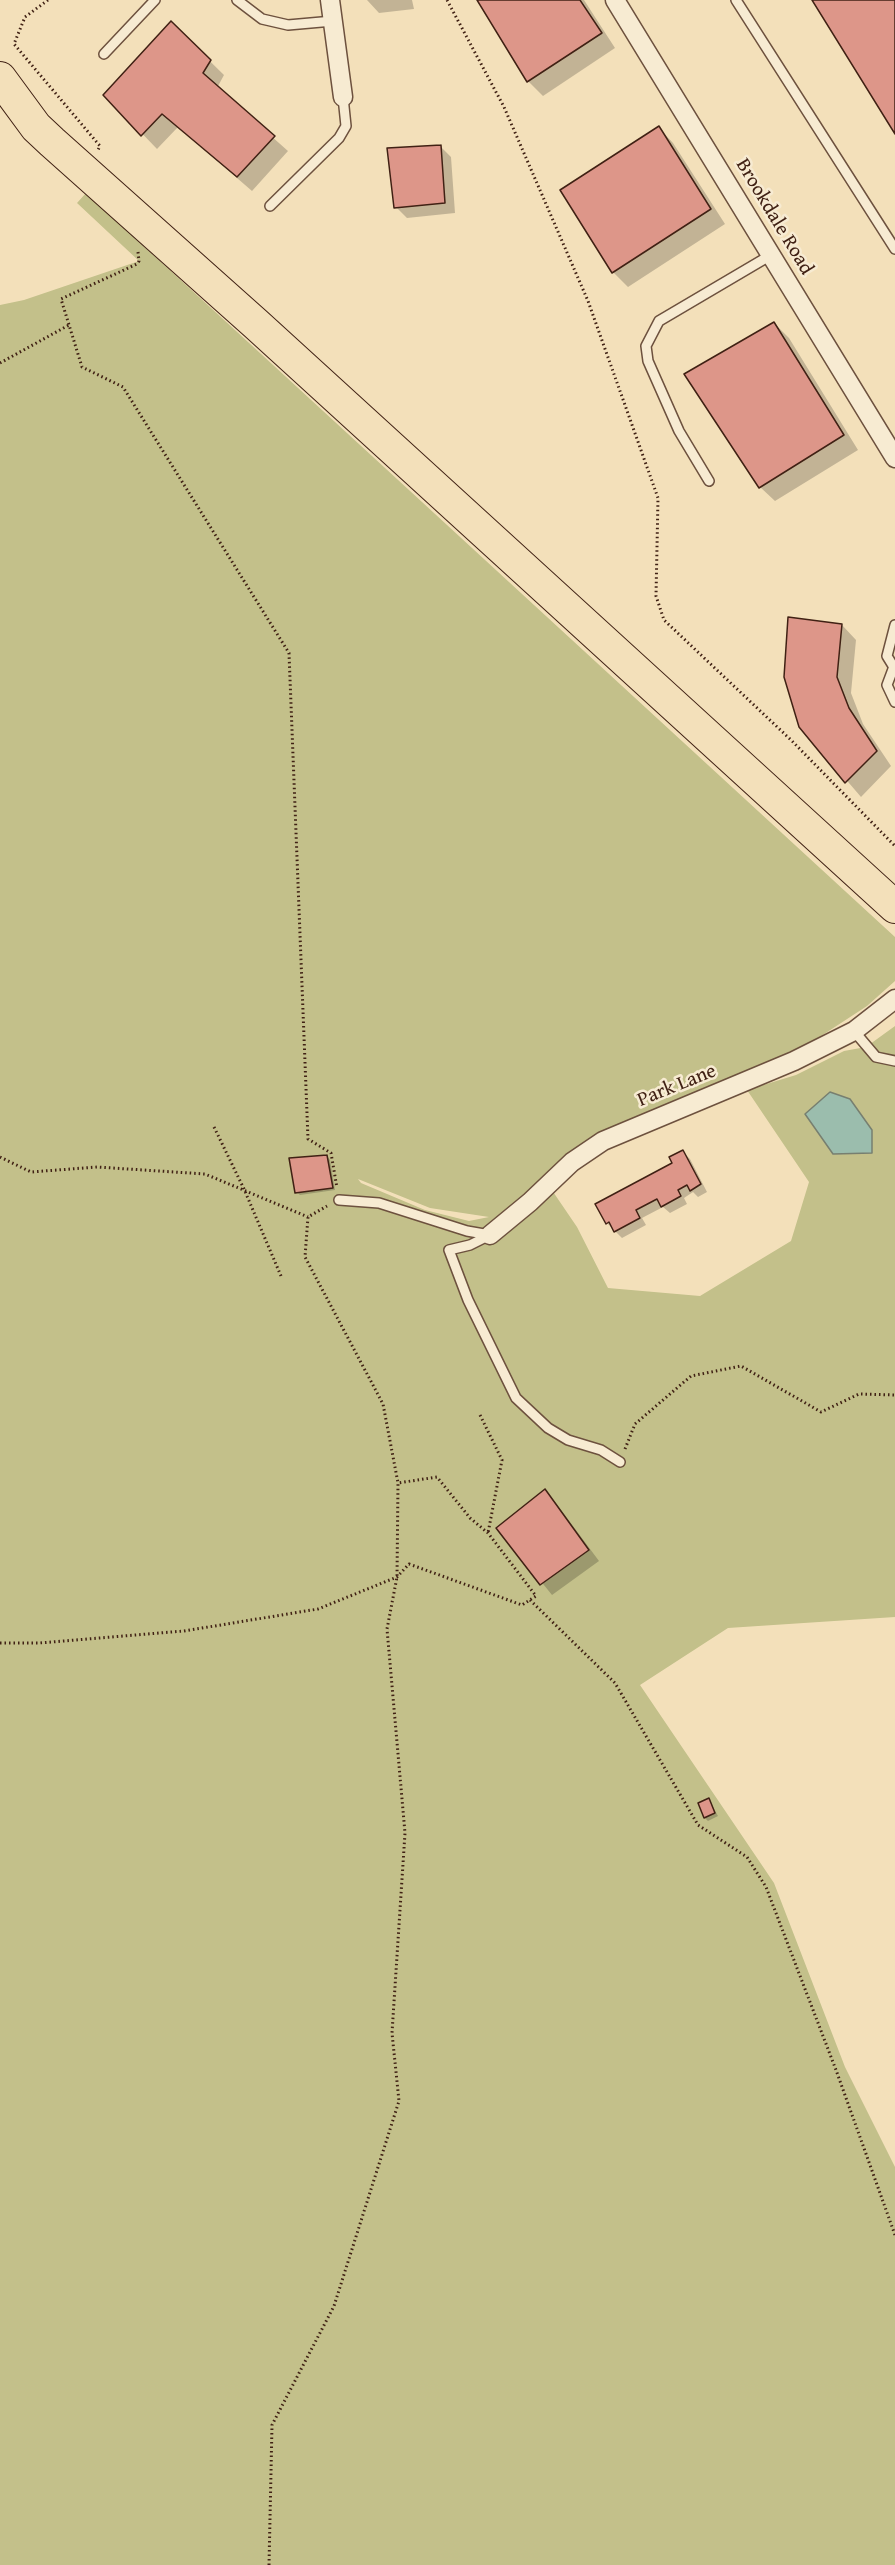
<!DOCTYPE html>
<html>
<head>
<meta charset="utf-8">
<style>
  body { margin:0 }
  canvas { display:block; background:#f3e0ba }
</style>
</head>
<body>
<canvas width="895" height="2565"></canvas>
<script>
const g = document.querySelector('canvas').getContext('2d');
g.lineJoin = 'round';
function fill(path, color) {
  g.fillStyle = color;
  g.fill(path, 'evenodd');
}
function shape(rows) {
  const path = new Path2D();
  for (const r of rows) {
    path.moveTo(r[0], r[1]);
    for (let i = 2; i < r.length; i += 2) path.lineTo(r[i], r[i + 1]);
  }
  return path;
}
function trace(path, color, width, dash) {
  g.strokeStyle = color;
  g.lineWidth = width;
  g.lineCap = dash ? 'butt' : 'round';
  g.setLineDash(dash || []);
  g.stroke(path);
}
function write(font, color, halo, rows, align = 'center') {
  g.font = font + ' "Gentium Book Plus",serif';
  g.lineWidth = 5;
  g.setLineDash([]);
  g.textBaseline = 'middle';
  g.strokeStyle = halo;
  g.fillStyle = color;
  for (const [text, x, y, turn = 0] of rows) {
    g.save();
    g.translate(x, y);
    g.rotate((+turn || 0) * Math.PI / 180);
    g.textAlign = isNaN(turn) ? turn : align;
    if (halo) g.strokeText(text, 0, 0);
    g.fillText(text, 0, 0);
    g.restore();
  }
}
const green = shape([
  [86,193,895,937,895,981,867,1006,792,1055,545,1180,577,1227,608,1288,700,1296,791,1241,809,1182,747,1090,796,1075,844,1051,866,1047,895,1026,895,1617,728,1628,640,1685,774,1883,845,2067,895,2167,895,2565,0,2565,0,305,24,300,139,261,77,203],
  [358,1179,430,1208,489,1217,469,1221,425,1210,361,1183]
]);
const water = shape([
  [830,1092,850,1099,872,1130,872,1153,833,1154,805,1114,830,1092]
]);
const shadow = shape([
  [367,0,412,0,414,9,379,13],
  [479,0,584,0,615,48,543,96,528,81],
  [171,23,224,75,217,88,288,151,252,191,178,127,157,149,105,95],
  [659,128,673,143,725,224,628,287,613,272],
  [440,146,451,157,455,213,407,218,396,207],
  [774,323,789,338,858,450,775,501,760,487],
  [842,625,856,640,851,693,863,724,891,766,861,797,800,726],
  [683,1152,690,1159,707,1192,698,1197,693,1192,684,1198,687,1204,670,1213,663,1207,642,1218,646,1225,622,1238,607,1223,675,1164],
  [327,1156,330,1160,335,1190,300,1195,297,1192],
  [545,1491,555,1502,599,1561,552,1595,498,1528],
  [709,1800,718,1816,708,1821,705,1818]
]);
const building = shape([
  [477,0,580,0,602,33,527,82,477,0],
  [812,0,895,0,895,134,812,0],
  [171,21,211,60,203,73,275,136,237,177,162,114,141,136,103,95,171,21],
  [659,126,711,209,612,273,560,190,659,126],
  [441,145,445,203,394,208,387,148,441,145],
  [774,322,844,435,759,488,684,374,774,322],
  [788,617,842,624,837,677,849,708,877,751,845,783,799,727,784,677,788,617],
  [683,1150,701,1184,690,1191,687,1185,678,1190,681,1196,661,1207,657,1199,636,1210,640,1218,614,1232,609,1222,606,1224,595,1204,672,1163,669,1157,683,1150],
  [327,1155,333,1188,295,1193,289,1158,327,1155],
  [545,1489,589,1550,540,1585,496,1528,545,1489],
  [709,1798,715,1813,704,1818,698,1803,709,1798]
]);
const path = shape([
  [48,0,25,17,14,44,100,146,98,150],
  [447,0,504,107,588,301,658,498,656,596,664,620,791,740,895,846],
  [138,252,139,261,137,264,61,299,82,367,123,387,289,653,308,1139,331,1153,337,1188],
  [0,363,69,325],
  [214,1127,244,1189,281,1276],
  [0,1157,31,1172,97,1167,205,1174,308,1217],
  [480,1415,502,1460,488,1533],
  [625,1449,635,1424,691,1376,741,1366,821,1412,859,1394,895,1395],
  [530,1600,615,1683,698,1825,747,1857,766,1887,836,2070,895,2235],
  [0,1643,39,1643,184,1631,318,1609,397,1577,409,1564,522,1605,536,1596,488,1533,470,1518,437,1477,398,1483],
  [269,2565,272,2425,334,2306,399,2101,392,2033,405,1833,387,1629,397,1577,398,1483,383,1404,305,1257,308,1217,327,1206]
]);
const lane = shape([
  [237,0,262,19,288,25,333,21],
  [736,0,895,249],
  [104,54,155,0],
  [270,206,339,138,346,126,343,97],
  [709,481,679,431,648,361,646,346,659,321,771,255],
  [895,625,887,656,895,669],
  [893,669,887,685,895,702],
  [854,1031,876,1057,895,1061],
  [339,1200,379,1203,467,1231,490,1235],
  [490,1235,470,1245,449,1250,468,1300,516,1398,548,1428,568,1440,601,1450,620,1462]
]);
const street = shape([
  [330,0,343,97],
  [615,0,895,458],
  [490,1235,530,1202,572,1162,603,1141,794,1061,854,1031,895,999]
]);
const highway = shape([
  [0,78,36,127,52,142,256,324,895,907]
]);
const streetNames = [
  ["Brookdale Road",774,217,59],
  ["Park Lane",677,1086,-22]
];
fill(green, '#c3c08a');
fill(water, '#9bbdad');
trace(water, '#777f70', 1.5);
fill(shadow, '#0003');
fill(building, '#dd9689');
trace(building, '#402114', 1.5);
trace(lane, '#6d513e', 12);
trace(street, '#6d513e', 21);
trace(highway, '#402114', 34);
trace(path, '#402114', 3, [1.5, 3]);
trace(lane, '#f7ebd2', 9);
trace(street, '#f7ebd2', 18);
trace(highway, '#f3e0ba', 32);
write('20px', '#402114', '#f7ebd2', streetNames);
</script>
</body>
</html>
